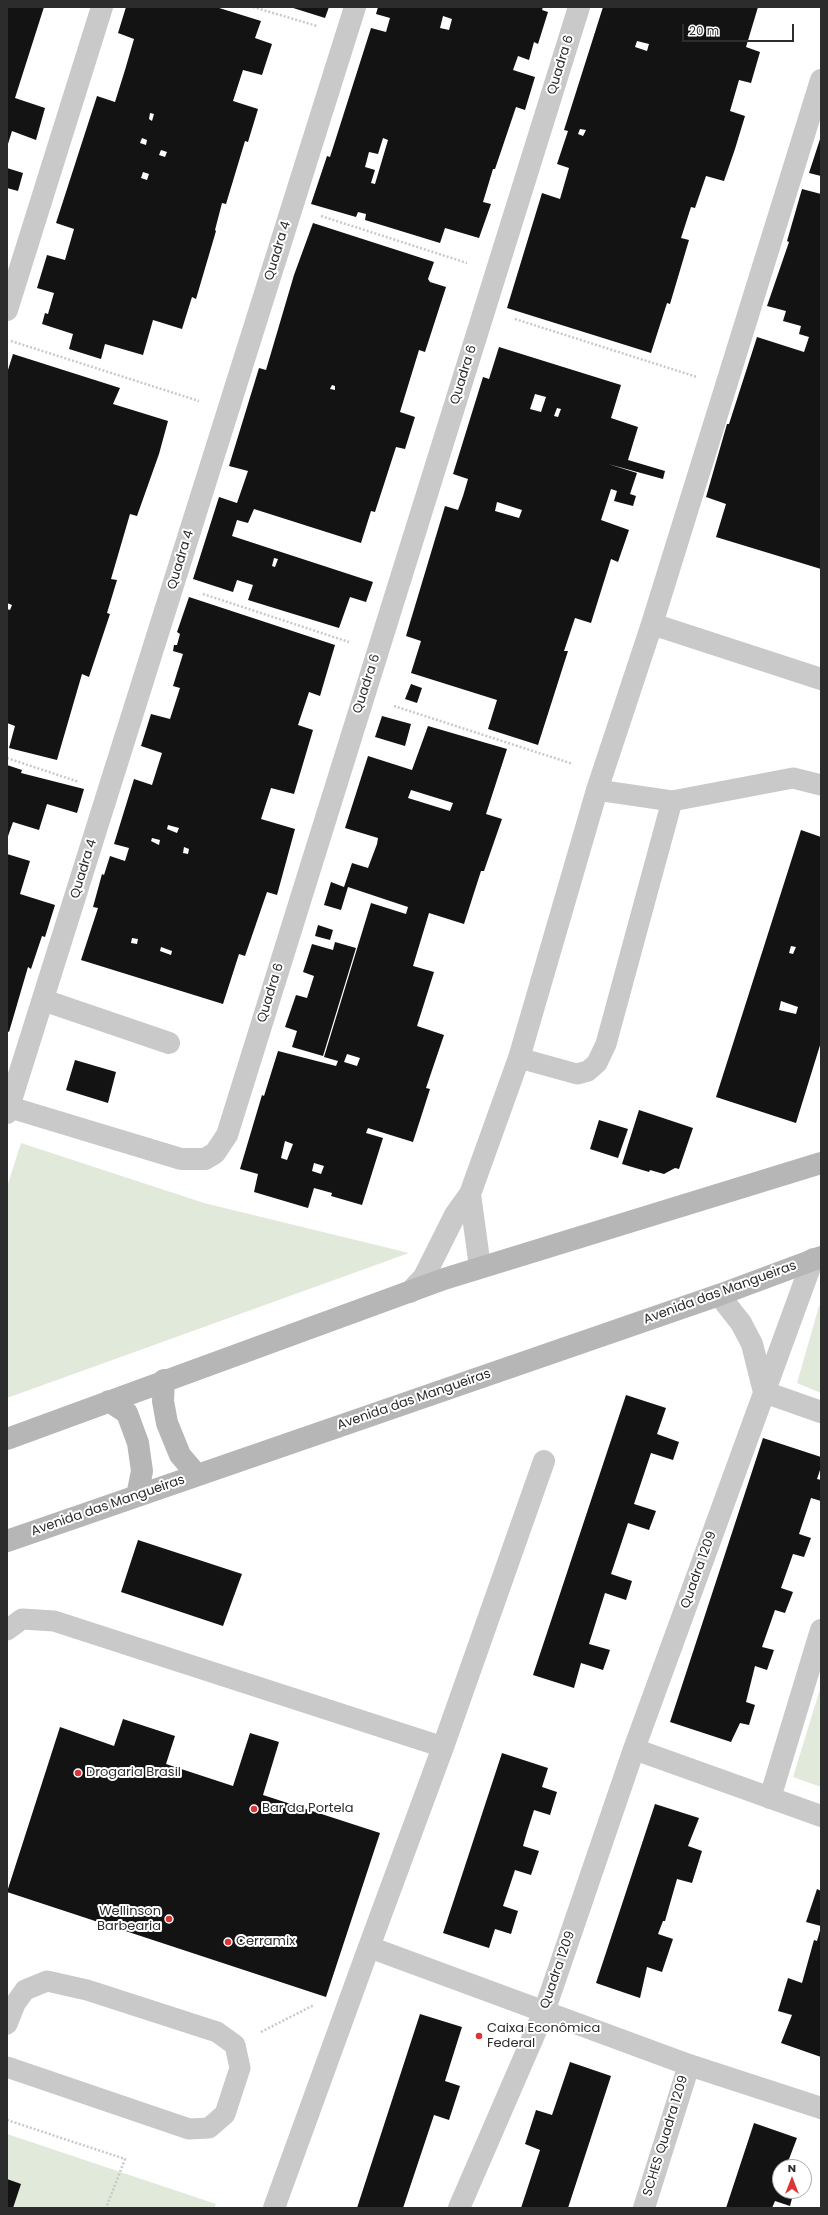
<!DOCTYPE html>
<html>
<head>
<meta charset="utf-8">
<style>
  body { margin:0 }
  #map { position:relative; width:828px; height:2215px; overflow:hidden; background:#fff; font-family:Poppins,sans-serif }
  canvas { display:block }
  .frame { position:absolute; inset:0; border:8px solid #2c2c2c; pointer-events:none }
  .north { position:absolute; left:772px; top:2159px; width:40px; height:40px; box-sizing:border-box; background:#fff; border:1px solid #ababab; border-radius:50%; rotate:0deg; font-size:11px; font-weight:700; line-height:16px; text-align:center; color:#2c2c2c }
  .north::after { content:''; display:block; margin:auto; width:14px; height:18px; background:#dc3535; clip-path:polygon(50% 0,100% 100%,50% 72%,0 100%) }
  .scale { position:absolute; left:682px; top:24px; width:112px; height:18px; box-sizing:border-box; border:2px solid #2c2c2c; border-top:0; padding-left:5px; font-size:12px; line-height:14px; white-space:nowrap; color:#2c2c2c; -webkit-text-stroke:3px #fff; paint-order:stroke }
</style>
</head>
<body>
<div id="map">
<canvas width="828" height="2215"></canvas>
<div class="frame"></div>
<div class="north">N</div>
<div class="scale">20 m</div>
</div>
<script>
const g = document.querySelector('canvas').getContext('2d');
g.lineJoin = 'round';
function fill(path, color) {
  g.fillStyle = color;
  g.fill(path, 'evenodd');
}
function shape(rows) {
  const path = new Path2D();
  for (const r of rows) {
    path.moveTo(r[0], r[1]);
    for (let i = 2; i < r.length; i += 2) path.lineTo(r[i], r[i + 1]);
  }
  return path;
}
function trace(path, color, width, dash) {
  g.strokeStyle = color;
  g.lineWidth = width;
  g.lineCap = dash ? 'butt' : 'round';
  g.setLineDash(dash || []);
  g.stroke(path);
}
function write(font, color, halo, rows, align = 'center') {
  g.font = font + ' Poppins,sans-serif';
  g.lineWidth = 4;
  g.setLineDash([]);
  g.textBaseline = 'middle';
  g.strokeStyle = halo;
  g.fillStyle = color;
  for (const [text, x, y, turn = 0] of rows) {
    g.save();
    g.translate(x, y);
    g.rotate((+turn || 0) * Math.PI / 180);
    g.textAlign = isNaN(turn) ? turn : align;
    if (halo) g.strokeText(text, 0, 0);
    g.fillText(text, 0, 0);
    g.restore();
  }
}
const green = shape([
  [21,1143,204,1203,409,1253,7,1398,7,1187],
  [819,1306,821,1306,821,1393,797,1383],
  [821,1686,821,1787,793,1777],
  [7,2134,216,2204,214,2208,7,2208]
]);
const building = shape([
  [7,7,44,7,15,98,45,108,36,140,12,131,7,147],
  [126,7,216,7,261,21,255,38,272,44,262,75,243,70,233,101,258,109,248,142,245,141,226,204,222,203,215,230,216,231,196,299,192,297,182,329,153,320,143,355,105,344,101,359,69,349,73,334,42,324,45,313,48,314,54,293,37,288,47,255,65,260,74,229,56,223,97,96,115,102,125,70,134,39,118,33],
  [150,113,154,114,152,121,149,119],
  [142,138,147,140,146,145,140,143],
  [161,150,167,152,165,157,159,155],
  [143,172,149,174,147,180,141,178],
  [290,7,329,7,325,18],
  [378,7,543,7,542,10,548,12,538,44,534,42,529,60,518,56,513,70,535,77,525,110,516,107,495,169,493,169,483,202,491,204,479,238,445,228,440,243,365,220,366,214,358,212,356,217,311,204,327,156,330,157,371,28,386,32,390,18,376,14],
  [443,16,452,19,449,30,440,28],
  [383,138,388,140,375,184,371,183,375,170,365,167,369,152,378,154],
  [603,7,758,7,746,47,760,52,751,83,739,80,730,111,745,116,735,149,724,181,706,176,695,208,691,207,681,238,689,240,670,304,667,303,651,353,507,308,542,193,560,199,569,168,557,164,568,131,564,130],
  [637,41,649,44,647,51,635,47],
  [580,129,586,130,583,136,578,134],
  [821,136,821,176,809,173],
  [7,168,23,173,18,191,7,188],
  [802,189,821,194,821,569,716,537,726,504,706,497,727,424,729,424,757,337,804,352,809,337,799,334,801,326,783,321,786,311,767,306,789,242,787,241],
  [313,223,434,262,428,279,430,282,446,287,425,352,419,350,400,412,415,417,405,449,396,447,375,512,371,511,361,543,254,509,248,523,237,520,232,536,373,582,366,602,350,597,339,628,248,600,253,585,237,580,233,592,193,579,219,497,237,503,248,471,229,466,259,368,266,370,294,275],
  [332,385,335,386,335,390,330,389],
  [274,558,278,559,275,567,272,566],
  [499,347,621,385,611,418,638,427,628,460,665,471,663,479,608,464,637,473,630,494,636,496,633,506,614,501,617,491,611,489,601,520,629,530,618,562,611,559,591,623,575,618,564,651,568,651,538,745,488,729,497,700,411,673,421,641,406,636,445,506,458,510,463,496,468,479,453,474,483,377,489,379],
  [535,394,546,397,541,412,530,409],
  [557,408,561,409,558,417,554,416],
  [497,502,522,510,519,518,495,511],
  [13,354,120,388,113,404,168,421,159,454,137,516,130,514,111,579,117,580,107,613,110,614,89,677,82,674,57,760,9,748,15,726,7,723,7,609,10,610,12,605,7,603,7,373],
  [189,597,335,645,320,696,309,692,298,725,313,730,294,794,271,788,261,819,295,829,277,895,267,892,245,956,239,954,223,1004,81,960,98,908,93,907,102,874,104,875,110,856,125,861,129,848,114,844,134,779,152,785,162,753,141,746,151,714,170,719,180,688,173,686,183,654,173,651,174,645,177,645,180,634,177,632],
  [168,825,179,828,177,833,167,829],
  [152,838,160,840,159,845,151,841],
  [184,847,189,849,188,854,183,853],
  [132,938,138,939,137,944,131,943],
  [161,947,172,951,171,955,160,951],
  [411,684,422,688,417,703,405,699],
  [382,716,411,724,405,746,375,737],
  [428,726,507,749,486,814,502,819,484,871,481,871,464,924,429,913,413,966,434,972,417,1026,444,1035,426,1088,430,1089,413,1142,368,1128,366,1133,383,1138,362,1205,331,1196,332,1193,314,1188,308,1208,254,1192,258,1174,240,1169,262,1095,264,1096,278,1051,336,1066,338,1061,324,1057,371,903,406,914,408,907,348,887,341,910,324,905,331,882,344,887,352,863,368,868,377,844,378,838,345,828,368,756,412,770],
  [411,790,453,803,450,811,408,798],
  [347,1054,360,1058,357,1066,344,1062],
  [285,1141,293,1144,287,1160,281,1158],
  [314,1163,324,1166,321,1174,312,1171],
  [7,765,22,770,21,773,84,789,77,813,47,804,39,830,13,822,7,839],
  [801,830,821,837,821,1042,796,1123,716,1097],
  [791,946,796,947,793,954,789,953],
  [781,1001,798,1007,796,1014,779,1010],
  [7,854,30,861,20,894,55,905,45,937,42,936,31,969,28,967,9,1032,7,1031],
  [318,925,333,930,330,940,315,936],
  [335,942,356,948,323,1056,292,1047,297,1031,285,1027,296,995,307,998,314,976,303,972,312,944,333,950],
  [75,1060,116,1072,108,1103,66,1090],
  [639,1110,693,1128,679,1169,675,1168,664,1174,650,1170,649,1172,622,1164],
  [599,1120,628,1129,618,1158,590,1149],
  [626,1395,666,1408,657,1434,679,1442,673,1460,651,1453,634,1504,656,1511,649,1530,628,1523,611,1574,632,1581,626,1600,605,1593,589,1644,610,1650,603,1670,581,1663,574,1688,533,1675],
  [763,1438,821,1457,821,1467,817,1479,821,1480,821,1501,811,1498,799,1534,811,1538,804,1557,793,1554,781,1588,793,1592,785,1613,775,1610,762,1647,774,1650,767,1670,755,1666,746,1702,755,1705,749,1725,740,1723,731,1742,670,1722],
  [138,1540,242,1574,223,1626,121,1592],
  [123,1719,175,1736,166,1764,233,1786,250,1733,279,1742,263,1795,380,1833,326,1997,7,1892,60,1727,114,1746],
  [502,1753,548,1768,542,1787,557,1792,550,1815,534,1810,527,1832,523,1846,539,1851,531,1875,515,1870,503,1906,518,1911,511,1934,495,1929,489,1948,443,1933],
  [655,1804,699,1818,688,1846,702,1851,692,1883,677,1879,665,1921,663,1921,658,1934,673,1939,662,1972,647,1967,640,1998,596,1983],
  [817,1889,821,1891,821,1926,806,1922],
  [821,1927,821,2057,781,2043,792,2015,778,2011,788,1978,802,1983,814,1940,817,1941],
  [420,2014,462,2027,445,2081,460,2086,449,2120,434,2115,403,2208,357,2208],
  [570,2062,611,2076,568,2208,521,2208,540,2150,525,2144,536,2110,552,2115],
  [754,2123,797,2138,786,2167,780,2167,780,2191,794,2191,790,2206,775,2201,772,2208,726,2208],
  [7,2179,21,2184,13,2208,7,2208]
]);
const path = shape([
  [253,7,317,26],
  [321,216,467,263],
  [515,319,697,377],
  [11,341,199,401],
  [203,594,349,642],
  [394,706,573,764],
  [7,758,79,782],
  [261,2032,314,2005],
  [7,2120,125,2159,106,2208]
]);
const lane = shape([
  [672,801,793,778,821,785],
  [519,1058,577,1074,588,1071,597,1063,606,1044,672,801,597,790],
  [7,1630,22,1619,54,1621,443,1747],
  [7,2024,15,2004,25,1990,47,1981,87,1990,217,2032,235,2045,240,2068,225,2114,209,2128,189,2129,7,2067]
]);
const street = shape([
  [7,310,102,7],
  [652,624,821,679],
  [43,1000,169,1043],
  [9,1107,181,1159,205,1159,215,1153,227,1135,579,7],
  [7,1113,355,7],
  [470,1194,480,1267],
  [410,1292,424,1277,455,1215,470,1194,519,1058,597,790,652,624,821,80],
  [719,1295,741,1323,752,1344,764,1392],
  [764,1392,821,1412],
  [544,1461,443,1747,369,1947,689,2065,821,2108],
  [634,1749,821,1816],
  [770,1798,821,1630],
  [274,2208,369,1947],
  [459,2208,544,2012,634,1749,813,1259],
  [644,2208,689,2065]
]);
const secondary = shape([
  [164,1380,163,1401,167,1423,180,1455,197,1475],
  [109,1401,127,1413,138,1443,142,1471,137,1496],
  [7,1439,444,1279,821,1163],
  [7,1541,719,1295,821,1257]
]);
const markers = [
  [78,1773,4,"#dc3535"],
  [254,1809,4,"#dc3535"],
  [169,1919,4,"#dc3535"],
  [228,1942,4,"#dc3535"],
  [479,2036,4,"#dc3535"]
];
const streetNames = [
  ["Quadra 6",561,65,-73],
  ["Quadra 4",278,251,-73],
  ["Quadra 6",464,375,-73],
  ["Quadra 4",181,560,-73],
  ["Quadra 6",367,684,-72],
  ["Quadra 4",84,869,-73],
  ["Quadra 6",271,993,-73],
  ["Avenida das Mangueiras",720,1293,-20],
  ["Avenida das Mangueiras",414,1400,-19],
  ["Avenida das Mangueiras",108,1506,-19],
  ["Quadra 1209",699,1570,-70],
  ["Quadra 1209",558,1970,-71],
  ["SCHES Quadra 1209",666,2136,-73]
];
const poiNames = [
  ["Drogaria Brasil",86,1773],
  ["Bar da Portela",262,1809],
  ["Wellinson",161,1912,"right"],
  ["Barbearia",161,1927,"right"],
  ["Cerramix",236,1942],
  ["Caixa Econômica",487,2029],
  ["Federal",487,2044]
];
fill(green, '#e1e9da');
fill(building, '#131313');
trace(path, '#c9c9c9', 2.5, [2, 2]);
trace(lane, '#c9c9c9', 21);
trace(street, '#c9c9c9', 22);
trace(secondary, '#b6b6b6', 22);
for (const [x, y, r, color] of markers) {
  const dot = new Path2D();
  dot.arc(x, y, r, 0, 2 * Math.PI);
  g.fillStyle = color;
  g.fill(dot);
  trace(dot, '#fff', 1.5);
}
write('13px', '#2c2c2c', '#fff', streetNames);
write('13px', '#2c2c2c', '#fff', poiNames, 'left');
</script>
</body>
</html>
